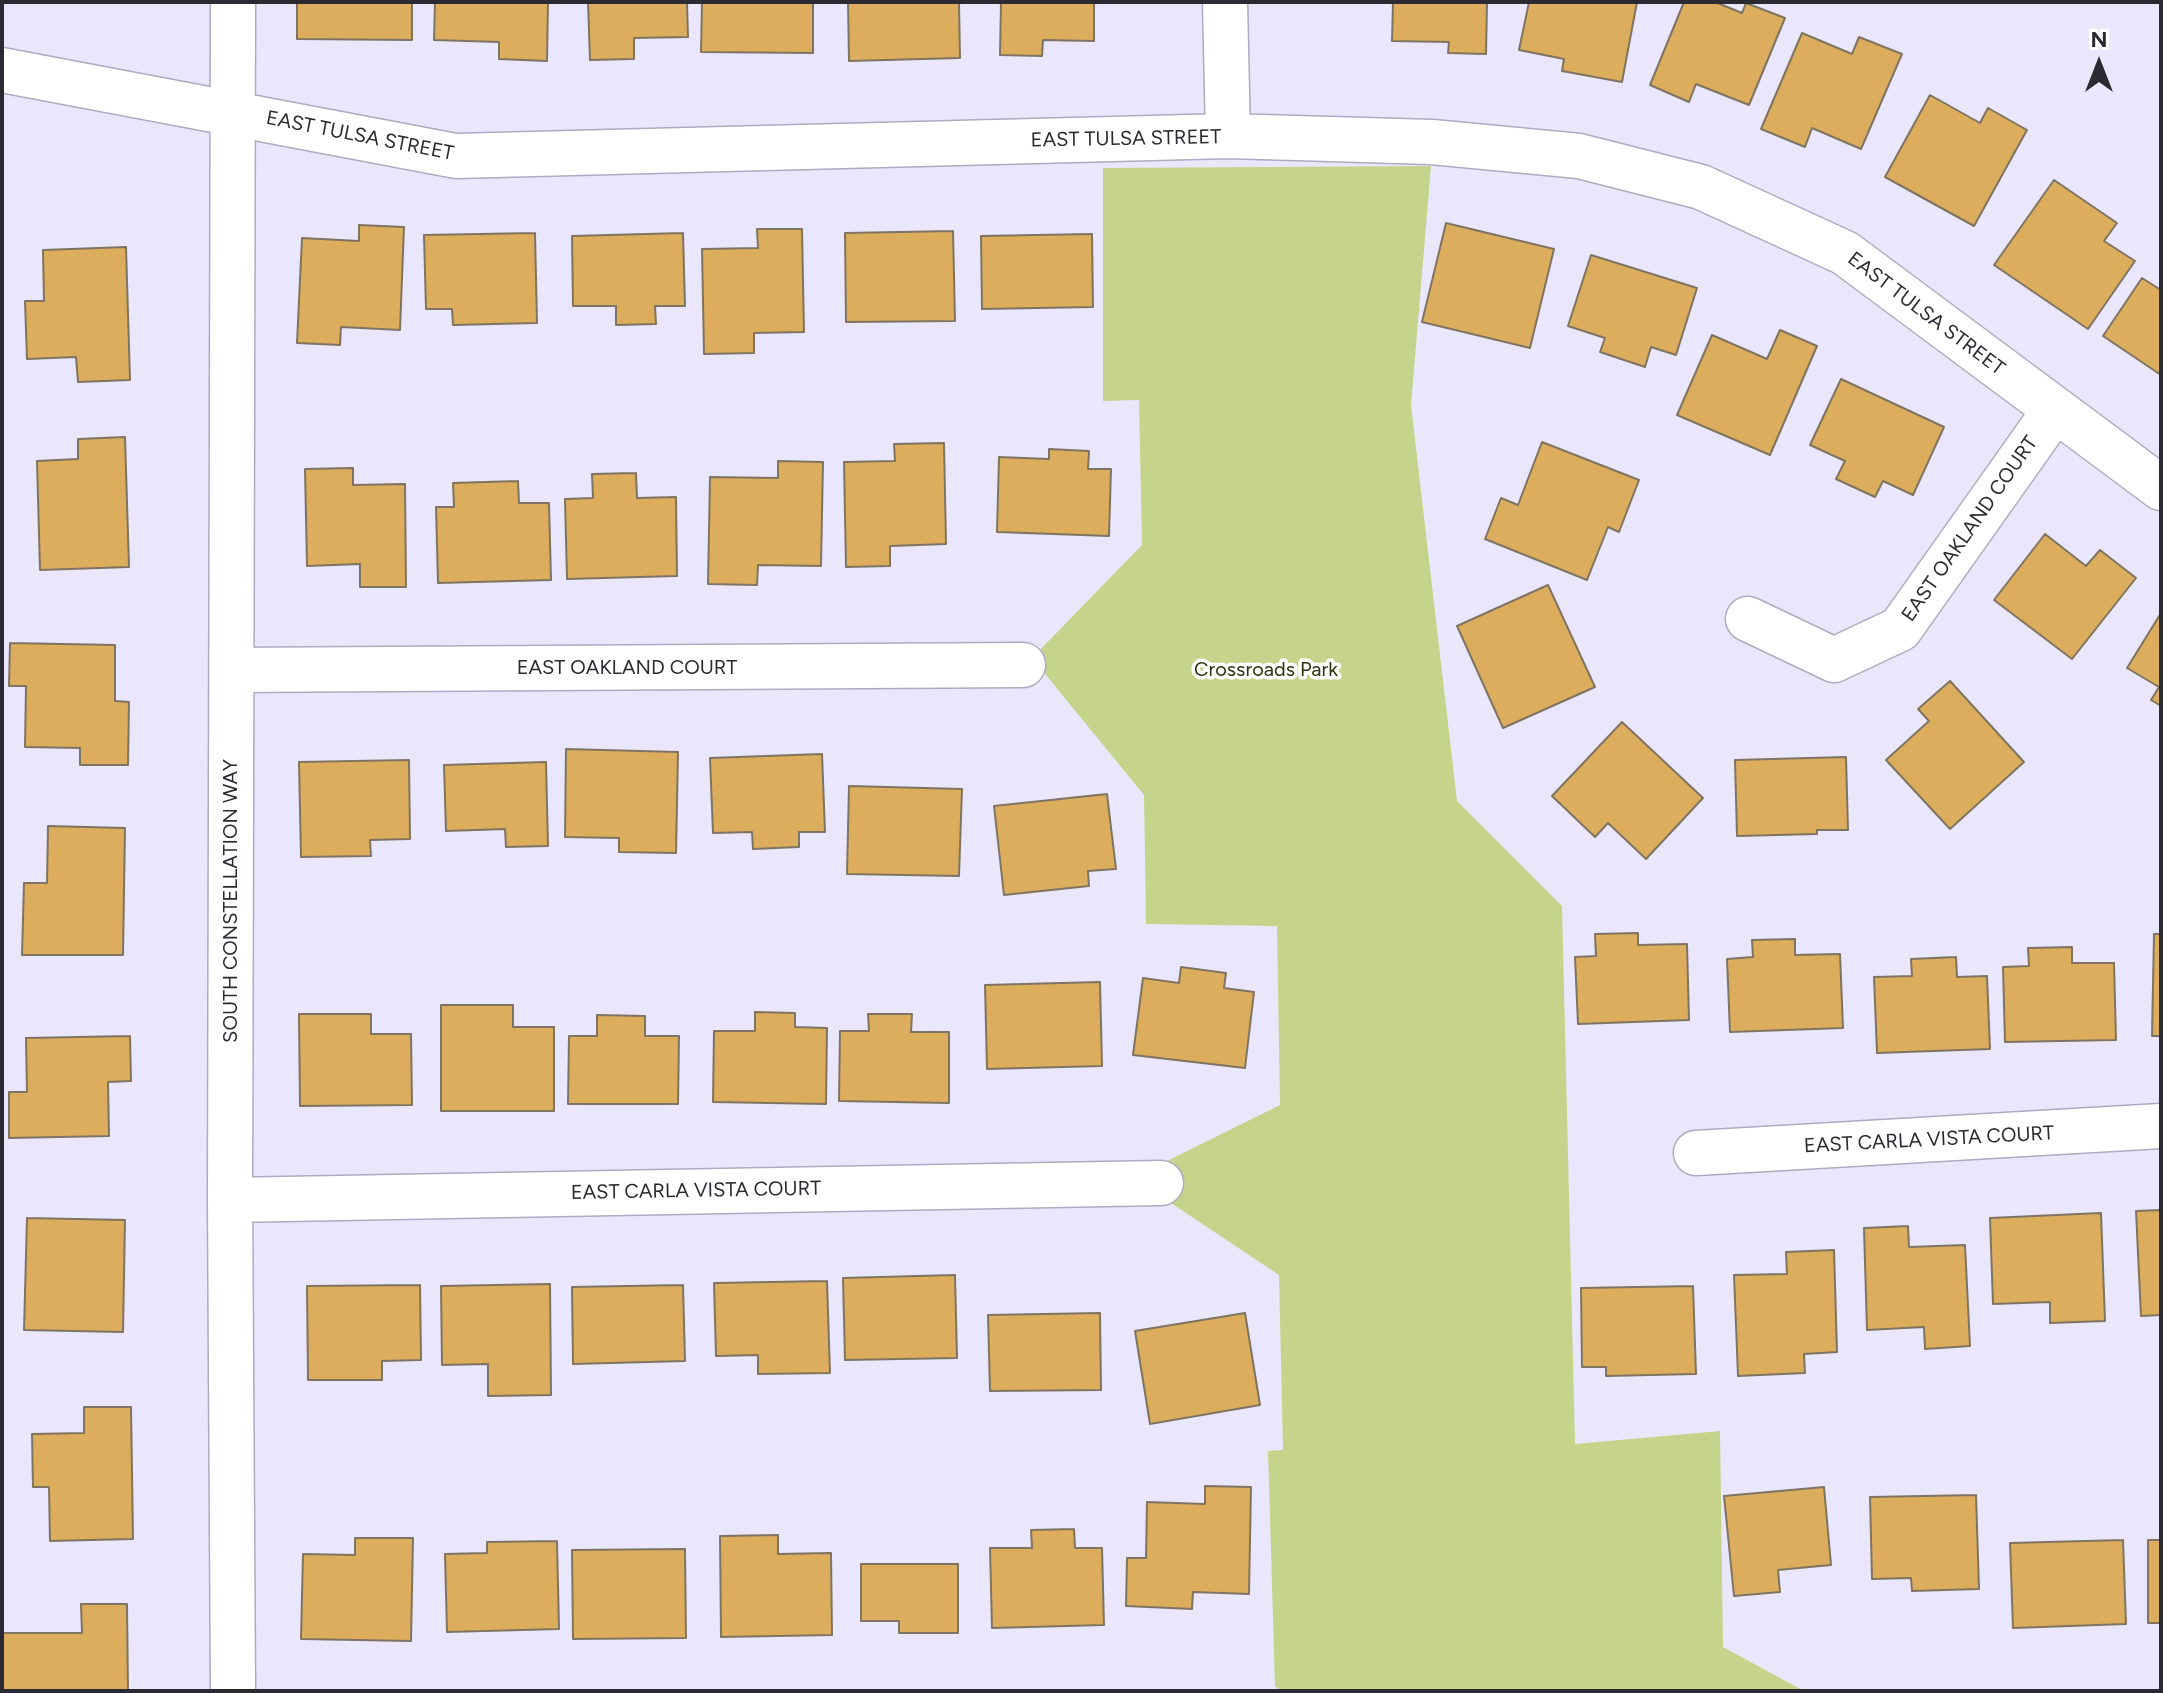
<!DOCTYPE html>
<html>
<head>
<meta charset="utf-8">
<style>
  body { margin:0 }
  #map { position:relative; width:2163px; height:1693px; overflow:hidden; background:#eae7fd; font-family:Figtree,sans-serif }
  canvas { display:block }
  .frame { position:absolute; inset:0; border:4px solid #2b2a32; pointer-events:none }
  .north { position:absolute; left:2059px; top:24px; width:80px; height:80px; -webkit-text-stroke:6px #fff; paint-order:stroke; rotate:0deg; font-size:22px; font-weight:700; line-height:32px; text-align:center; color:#2b2a32 }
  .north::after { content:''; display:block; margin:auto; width:28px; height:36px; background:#2b2a32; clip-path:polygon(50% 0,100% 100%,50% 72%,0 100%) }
</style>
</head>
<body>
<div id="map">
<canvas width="2163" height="1693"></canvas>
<div class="frame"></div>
<div class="north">N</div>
</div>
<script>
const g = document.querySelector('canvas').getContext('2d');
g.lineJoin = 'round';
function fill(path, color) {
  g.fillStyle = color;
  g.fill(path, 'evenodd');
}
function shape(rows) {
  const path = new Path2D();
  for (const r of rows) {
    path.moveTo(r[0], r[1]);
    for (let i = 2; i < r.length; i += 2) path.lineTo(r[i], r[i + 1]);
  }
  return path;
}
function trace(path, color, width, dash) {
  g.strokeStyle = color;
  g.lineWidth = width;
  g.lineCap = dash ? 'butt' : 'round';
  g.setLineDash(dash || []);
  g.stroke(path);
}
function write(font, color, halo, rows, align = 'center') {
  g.font = font + ' Figtree,sans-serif';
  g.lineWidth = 7;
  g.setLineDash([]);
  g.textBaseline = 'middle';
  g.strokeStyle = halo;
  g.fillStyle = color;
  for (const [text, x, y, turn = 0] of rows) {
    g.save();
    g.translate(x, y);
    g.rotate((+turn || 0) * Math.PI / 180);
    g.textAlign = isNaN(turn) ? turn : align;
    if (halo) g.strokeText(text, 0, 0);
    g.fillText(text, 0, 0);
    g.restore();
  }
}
const green = shape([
  [1431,166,1411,405,1457,801,1562,906,1575,1444,1720,1431,1723,1647,1804,1691,1282,1691,1275,1686,1268,1451,1283,1450,1279,1275,1162,1197,1165,1162,1280,1105,1277,926,1146,924,1144,795,1032,658,1142,545,1139,400,1103,401,1103,168]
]);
const building = shape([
  [297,2,412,2,412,40,297,39,297,2],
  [435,2,548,2,547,61,499,59,499,42,434,40,435,2],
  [588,2,687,2,688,37,634,38,634,59,590,60,588,2],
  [702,2,813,2,813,53,701,52,702,2],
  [848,2,959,2,960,58,849,61,848,2],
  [1001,2,1094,2,1094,41,1043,40,1042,56,1000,55,1001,2],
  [1393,2,1487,2,1486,54,1448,53,1449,42,1392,41,1393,2],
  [1529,2,1637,2,1622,82,1562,71,1564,59,1519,50,1529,2],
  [1684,2,1715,2,1742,13,1746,3,1785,18,1749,105,1696,84,1689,102,1650,85,1684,2],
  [1802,33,1852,54,1859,37,1902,54,1861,149,1812,128,1805,147,1761,129,1802,33],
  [1930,95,1980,123,1988,108,2027,130,1974,226,1885,177,1930,95],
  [2054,180,2117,223,2104,241,2135,261,2088,329,1994,265,2054,180],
  [1446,223,1554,249,1530,348,1422,322,1446,223],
  [359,225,404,227,400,330,341,327,340,345,297,343,302,238,359,241,359,225],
  [757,229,802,229,804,332,754,333,754,353,704,354,702,249,758,248,757,229],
  [953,231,955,321,846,322,845,233,953,231],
  [535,233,537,323,453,325,452,309,426,309,424,235,535,233],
  [683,233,685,306,655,306,656,324,616,325,616,306,573,306,572,236,683,233],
  [1092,234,1093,307,982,309,981,236,1092,234],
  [126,247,130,380,78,382,76,357,27,359,25,301,44,301,43,250,126,247],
  [1591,255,1697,288,1676,355,1651,347,1645,367,1600,352,1605,338,1568,326,1591,255],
  [2142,278,2161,290,2161,375,2103,336,2142,278],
  [1780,330,1817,346,1770,455,1677,415,1712,335,1767,359,1780,330],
  [1841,379,1944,427,1913,495,1883,481,1875,497,1836,479,1845,461,1810,445,1841,379],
  [125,437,129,567,40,570,37,461,78,459,78,439,125,437],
  [1542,442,1639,480,1619,532,1608,527,1587,580,1485,539,1501,498,1518,505,1542,442],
  [944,443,946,544,890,546,890,566,846,567,844,462,895,461,894,444,944,443],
  [1049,449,1089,451,1088,469,1111,469,1109,536,997,532,999,457,1049,459,1049,449],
  [778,461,823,462,821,566,758,565,757,585,708,584,710,477,778,478,778,461],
  [353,468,353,485,405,484,406,587,360,587,360,564,307,566,305,469,353,468],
  [636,473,637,498,676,497,677,576,567,579,565,499,593,498,592,474,636,473],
  [518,481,519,503,549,503,551,580,438,583,436,507,454,507,453,483,518,481],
  [2045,534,2086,566,2100,550,2136,578,2072,659,1994,600,2045,534],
  [1548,585,1595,687,1503,728,1457,626,1548,585],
  [2161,613,2161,706,2151,700,2159,687,2127,668,2161,613],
  [10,643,115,645,115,701,129,702,128,765,80,765,80,748,25,747,26,686,9,686,10,643],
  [1950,681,2024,762,1950,829,1886,760,1929,721,1918,709,1950,681],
  [1622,722,1703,798,1646,859,1608,823,1595,837,1552,796,1622,722],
  [566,749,678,752,676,853,619,852,619,838,565,837,566,749],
  [822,754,825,832,799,832,799,847,753,849,752,832,713,833,710,758,822,754],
  [1846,757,1848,830,1817,830,1817,834,1737,836,1735,760,1846,757],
  [409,760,410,839,370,840,371,856,301,857,299,762,409,760],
  [546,762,548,846,506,847,505,829,446,831,444,765,546,762],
  [849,786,962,789,959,876,847,874,849,786],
  [1107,794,1116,869,1088,871,1089,886,1004,895,994,806,1107,794],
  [48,826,125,828,123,955,22,955,24,883,47,883,48,826],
  [1638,933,1638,945,1687,944,1689,1020,1578,1024,1575,957,1596,956,1595,934,1638,933],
  [2154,934,2161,934,2161,1036,2152,1036,2154,934],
  [1795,939,1795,955,1840,954,1843,1028,1730,1032,1727,959,1753,957,1752,940,1795,939],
  [2072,947,2072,963,2114,963,2116,1040,2005,1042,2003,967,2029,966,2028,948,2072,947],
  [1956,957,1957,977,1987,976,1990,1049,1877,1053,1874,977,1912,976,1911,959,1956,957],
  [1181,967,1226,973,1224,988,1254,992,1245,1068,1133,1055,1143,978,1179,983,1181,967],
  [1100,982,1102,1066,987,1069,985,985,1100,982],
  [441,1005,513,1005,513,1027,554,1027,554,1111,441,1111,441,1005],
  [755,1012,795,1013,795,1027,827,1028,826,1104,713,1102,714,1031,755,1031,755,1012],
  [299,1014,371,1014,371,1034,411,1034,412,1105,300,1106,299,1014],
  [868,1014,912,1014,911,1032,949,1032,949,1103,839,1101,840,1031,869,1031,868,1014],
  [597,1015,645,1016,645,1036,679,1036,678,1104,568,1104,569,1036,597,1036,597,1015],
  [130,1036,131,1081,108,1082,109,1136,9,1138,9,1092,27,1092,26,1038,130,1036],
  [2161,1210,2161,1315,2141,1316,2136,1211,2161,1210],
  [2101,1213,2105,1321,2050,1323,2050,1302,1993,1304,1990,1218,2101,1213],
  [27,1218,125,1220,123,1332,24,1330,27,1218],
  [1908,1226,1909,1247,1965,1245,1970,1346,1925,1349,1924,1327,1867,1330,1864,1228,1908,1226],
  [1834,1250,1837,1352,1804,1354,1805,1373,1738,1376,1734,1275,1787,1274,1786,1252,1834,1250],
  [955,1275,957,1358,845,1360,843,1278,955,1275],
  [827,1281,830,1373,758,1374,758,1355,716,1356,714,1283,827,1281],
  [550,1284,551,1395,488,1396,488,1364,442,1365,441,1286,550,1284],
  [420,1285,421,1360,382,1361,382,1380,308,1380,307,1286,420,1285],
  [683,1285,685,1361,573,1364,572,1287,683,1285],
  [1693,1286,1696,1374,1606,1376,1606,1367,1582,1367,1581,1288,1693,1286],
  [1100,1313,1101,1390,990,1391,988,1315,1100,1313],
  [1245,1313,1260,1405,1150,1424,1135,1331,1245,1313],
  [84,1407,131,1407,133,1539,50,1541,49,1487,33,1487,32,1434,84,1433,84,1407],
  [1205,1486,1251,1487,1249,1594,1193,1592,1192,1609,1126,1606,1127,1558,1146,1558,1147,1502,1205,1504,1205,1486],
  [1824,1487,1831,1565,1778,1570,1780,1592,1734,1596,1724,1496,1824,1487],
  [1976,1495,1979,1589,1912,1591,1911,1578,1872,1579,1870,1497,1976,1495],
  [1074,1529,1075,1548,1102,1548,1104,1625,992,1628,990,1548,1032,1548,1031,1530,1074,1529],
  [778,1535,778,1554,831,1553,832,1635,721,1637,720,1536,778,1535],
  [355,1538,413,1538,411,1641,301,1639,303,1554,355,1555,355,1538],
  [2123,1540,2126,1624,2013,1628,2010,1543,2123,1540],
  [2148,1540,2161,1540,2161,1623,2148,1623,2148,1540],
  [557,1541,559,1629,447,1632,445,1554,487,1553,487,1542,557,1541],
  [685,1549,686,1638,573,1639,572,1550,685,1549],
  [861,1564,958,1564,958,1633,899,1633,899,1621,861,1621,861,1564],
  [81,1604,127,1604,128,1691,2,1691,2,1633,82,1633,81,1604]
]);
const minor = shape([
  [1225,2,1228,136],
  [2,70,456,156,1228,136,1432,142,1579,156,1701,187,1845,253,2161,488],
  [1748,619,1834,660,1900,629,2055,410],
  [232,670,1023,665],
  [1696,1153,2161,1126],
  [230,1200,1161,1183],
  [233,1691,230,1200,233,2]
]);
const streetNames = [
  ["EAST TULSA STREET",360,136,11],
  ["EAST TULSA STREET",1126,139,-1],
  ["EAST TULSA STREET",1926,314,37],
  ["EAST OAKLAND COURT",1970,529,-55],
  ["EAST OAKLAND COURT",627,668],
  ["SOUTH CONSTELLATION WAY",231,901,-90],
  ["EAST CARLA VISTA COURT",1929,1140,-3],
  ["EAST CARLA VISTA COURT",696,1191,-1]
];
const parkNames = [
  ["Crossroads Park",1266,670]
];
fill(green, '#c6d48b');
fill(building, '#dbad5d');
trace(building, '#7f7461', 2);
trace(minor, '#aeaabf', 47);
trace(minor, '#fff', 44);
write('20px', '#2b2a32', '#fff', streetNames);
write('20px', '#2d330e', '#fff', parkNames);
</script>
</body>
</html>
